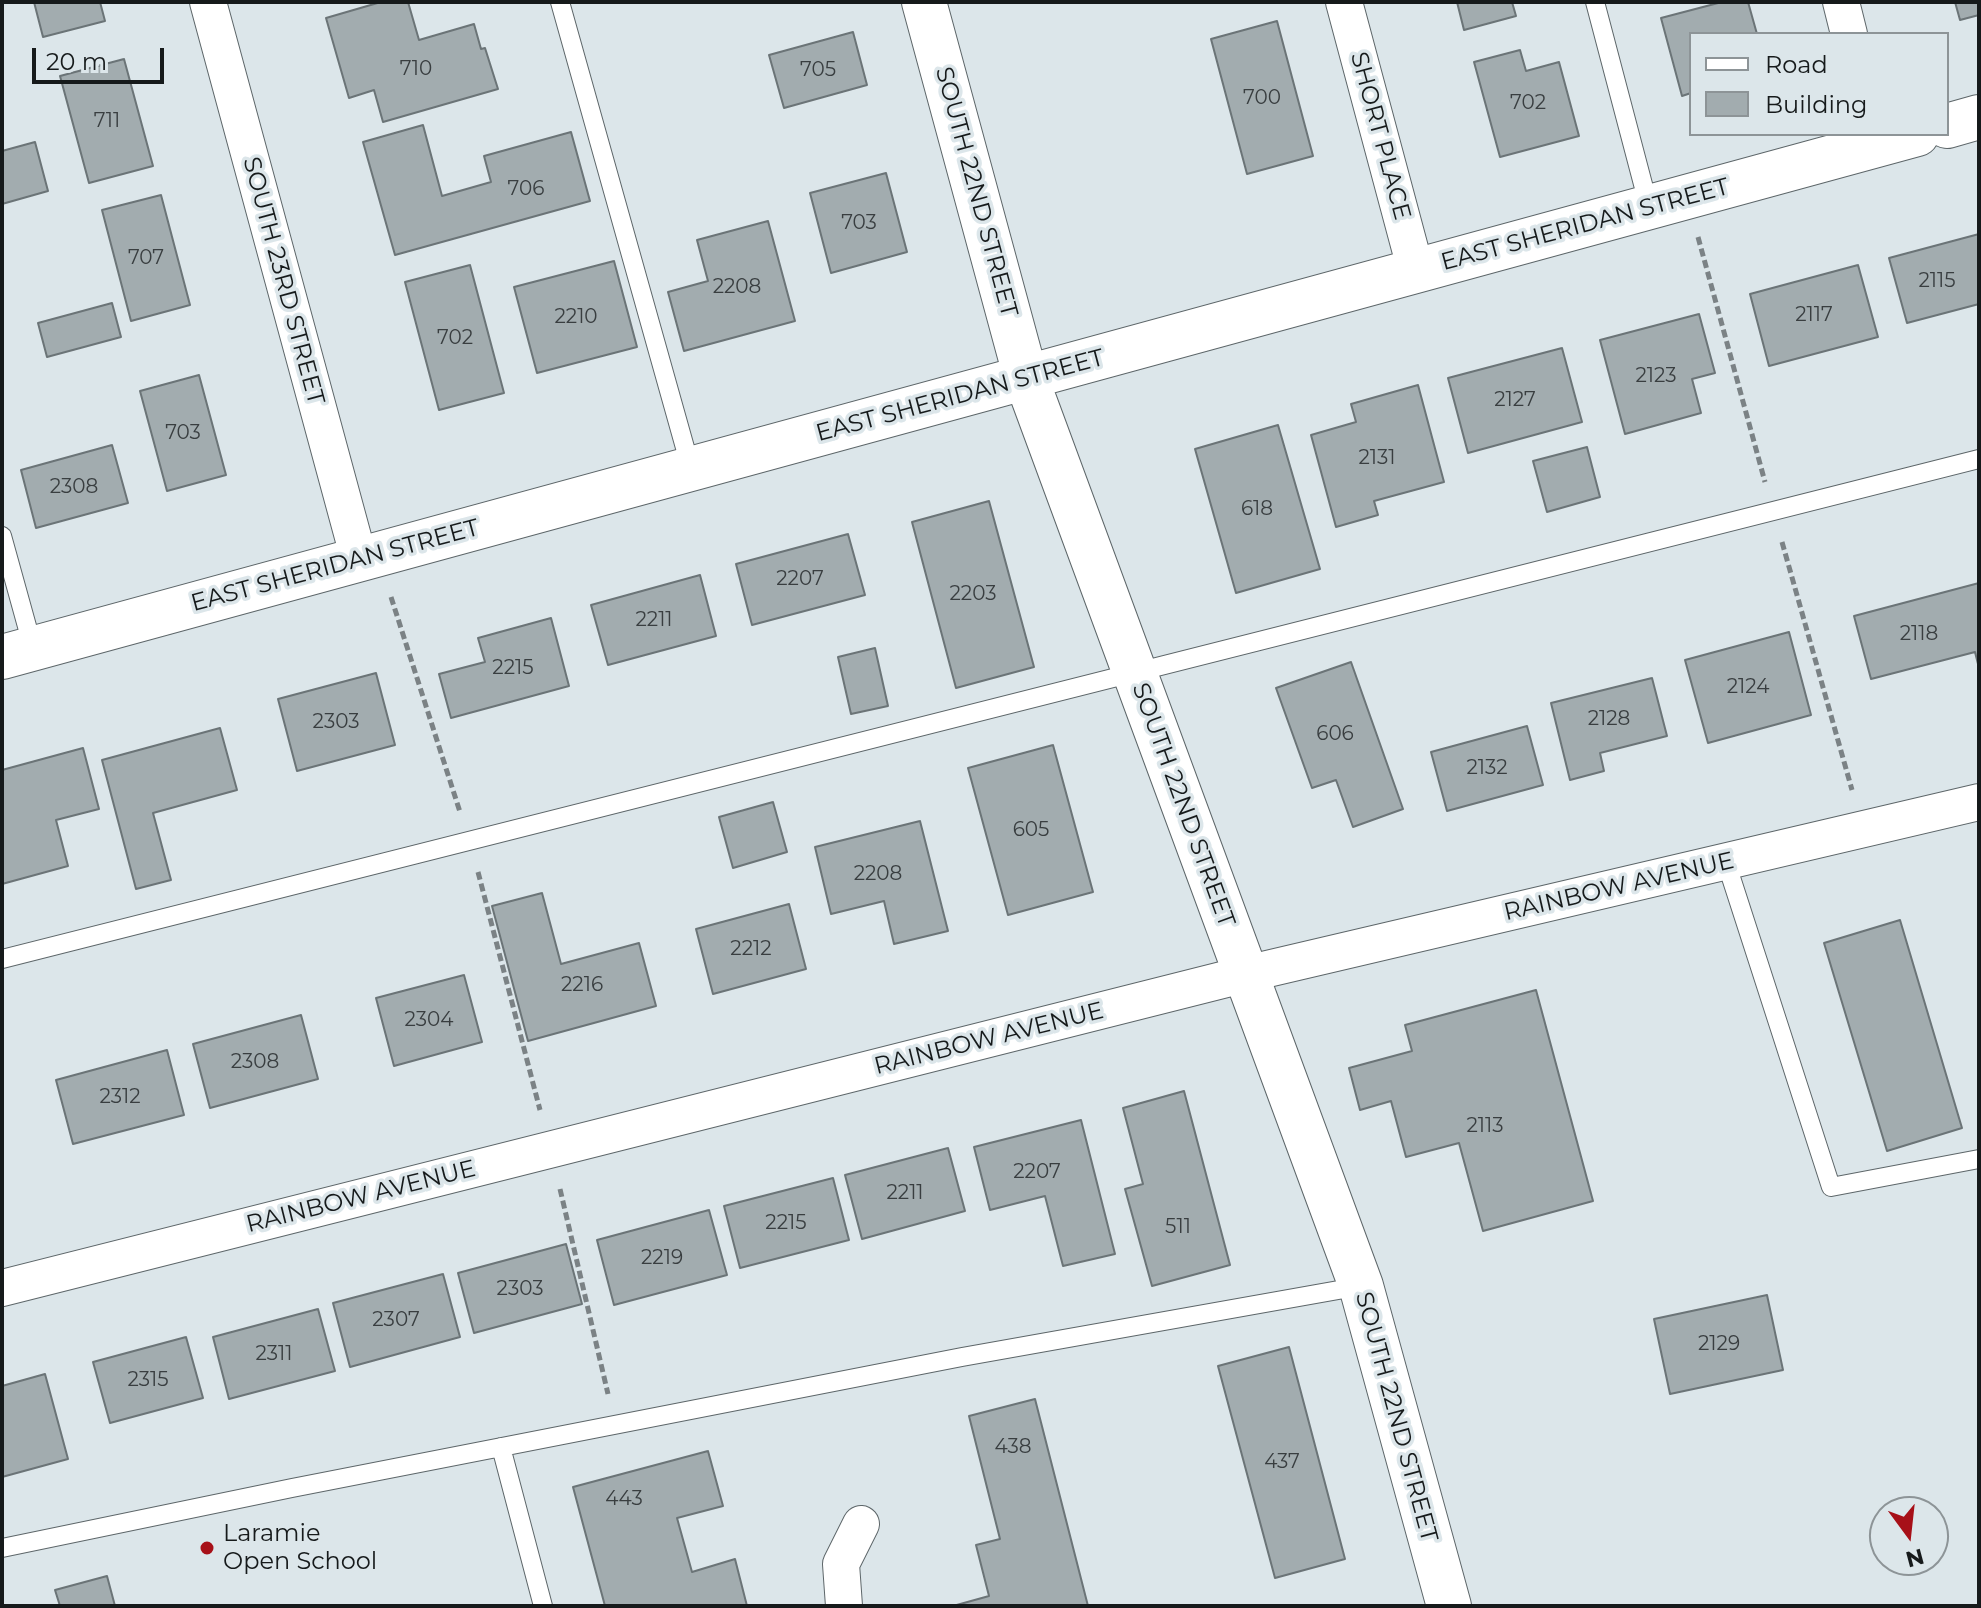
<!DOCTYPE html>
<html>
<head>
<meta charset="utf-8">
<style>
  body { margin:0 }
  #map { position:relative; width:1981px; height:1608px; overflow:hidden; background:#dce6ea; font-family:Montserrat,sans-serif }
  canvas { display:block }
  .frame { position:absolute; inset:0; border:4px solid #161a1b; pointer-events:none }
  .legend { position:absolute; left:1689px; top:32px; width:260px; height:104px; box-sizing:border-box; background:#dce6ea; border:2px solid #8d9497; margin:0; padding:10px 14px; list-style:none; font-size:24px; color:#161a1b }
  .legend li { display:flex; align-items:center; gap:16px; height:40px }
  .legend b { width:40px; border:2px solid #8d9497 }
  .north { position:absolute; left:1869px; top:1496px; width:80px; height:80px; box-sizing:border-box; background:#dce6ea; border:2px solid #8d9497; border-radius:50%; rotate:165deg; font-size:22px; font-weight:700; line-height:32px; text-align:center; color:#161a1b }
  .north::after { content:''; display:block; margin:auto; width:28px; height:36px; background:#a71018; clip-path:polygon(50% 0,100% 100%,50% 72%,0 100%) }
  .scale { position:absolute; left:32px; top:48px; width:132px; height:36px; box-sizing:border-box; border:4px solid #161a1b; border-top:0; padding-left:10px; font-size:24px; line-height:28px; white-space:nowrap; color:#161a1b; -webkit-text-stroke:6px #dce6ea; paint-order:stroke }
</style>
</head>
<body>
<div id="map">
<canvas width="1981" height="1608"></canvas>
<div class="frame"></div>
<ul class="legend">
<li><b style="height:10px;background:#fff"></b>Road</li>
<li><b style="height:22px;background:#a2acaf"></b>Building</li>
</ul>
<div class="north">N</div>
<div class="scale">20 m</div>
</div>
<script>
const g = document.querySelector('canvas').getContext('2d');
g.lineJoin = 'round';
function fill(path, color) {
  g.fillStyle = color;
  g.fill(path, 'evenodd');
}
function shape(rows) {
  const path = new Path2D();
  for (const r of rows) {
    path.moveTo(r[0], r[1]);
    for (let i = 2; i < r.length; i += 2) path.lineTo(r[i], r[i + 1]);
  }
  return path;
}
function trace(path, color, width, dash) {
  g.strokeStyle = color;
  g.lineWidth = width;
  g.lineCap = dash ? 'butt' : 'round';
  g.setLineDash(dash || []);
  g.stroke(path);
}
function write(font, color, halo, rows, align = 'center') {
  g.font = font + ' Montserrat,sans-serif';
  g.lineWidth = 7;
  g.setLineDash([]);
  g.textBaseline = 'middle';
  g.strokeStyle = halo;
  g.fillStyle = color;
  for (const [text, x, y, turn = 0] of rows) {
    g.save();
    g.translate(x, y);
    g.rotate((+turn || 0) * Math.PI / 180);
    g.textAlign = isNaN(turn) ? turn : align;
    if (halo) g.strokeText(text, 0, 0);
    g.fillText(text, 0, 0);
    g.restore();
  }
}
const building = shape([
  [34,2,100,2,105,21,43,37,34,2],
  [381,2,408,2,419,40,474,24,481,49,485,48,498,89,383,122,374,90,349,98,326,18,381,2],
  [1457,2,1512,2,1516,16,1464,30,1457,2],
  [1722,2,1748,2,1757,34,1691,34,1691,93,1682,96,1661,18,1722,2],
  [1955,2,1979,2,1979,15,1960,20,1955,2],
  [1277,21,1313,156,1247,174,1211,39,1277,21],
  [853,32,867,85,784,108,769,55,853,32],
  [1520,50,1526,71,1559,62,1579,136,1500,157,1474,62,1520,50],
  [124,59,153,166,89,183,60,76,124,59],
  [423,125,442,196,491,182,484,156,571,132,590,201,395,255,363,142,423,125],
  [35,142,48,191,2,204,2,151,35,142],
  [886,173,907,252,831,273,810,193,886,173],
  [161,195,190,305,131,321,102,210,161,195],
  [768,221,795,321,684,351,668,292,708,281,697,240,768,221],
  [1979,234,1979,304,1907,323,1889,258,1979,234],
  [614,261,637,347,537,373,514,287,614,261],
  [470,265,504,393,439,410,405,282,470,265],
  [1858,265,1878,337,1769,366,1750,294,1858,265],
  [112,303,121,337,47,357,38,323,112,303],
  [1699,314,1715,373,1692,379,1701,413,1625,434,1600,340,1699,314],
  [1562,348,1582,422,1468,453,1448,378,1562,348],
  [199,375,226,475,167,491,140,391,199,375],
  [1418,385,1444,482,1374,501,1378,515,1336,527,1311,435,1356,422,1351,404,1418,385],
  [1278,425,1320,569,1236,593,1195,449,1278,425],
  [112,445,128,503,36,528,21,470,112,445],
  [1587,447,1600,497,1547,512,1533,461,1587,447],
  [989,501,1034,667,956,688,912,522,989,501],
  [848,534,865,595,752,625,736,564,848,534],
  [700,575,716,636,608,665,591,605,700,575],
  [1979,583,1979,668,1975,652,1871,679,1854,616,1979,583],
  [551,618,569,686,451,718,439,674,485,662,478,638,551,618],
  [1789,632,1811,715,1708,743,1685,660,1789,632],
  [875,648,888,706,851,714,838,657,875,648],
  [1351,662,1403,809,1353,827,1336,780,1312,788,1276,688,1351,662],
  [376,673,395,745,297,771,278,699,376,673],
  [1652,678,1667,736,1600,753,1604,771,1570,780,1551,703,1652,678],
  [1527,726,1543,785,1447,811,1431,752,1527,726],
  [220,728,237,790,153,813,171,880,136,889,102,760,220,728],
  [1053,745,1093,892,1008,915,968,768,1053,745],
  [83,748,99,809,56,820,68,866,2,884,2,770,83,748],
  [773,802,787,852,733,868,719,817,773,802],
  [920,821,948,931,894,944,884,901,831,914,815,847,920,821],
  [542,893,561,964,639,943,656,1006,528,1041,492,906,542,893],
  [789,904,806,969,713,994,696,929,789,904],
  [1900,920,1962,1128,1887,1151,1824,943,1900,920],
  [464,975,482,1042,394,1066,376,998,464,975],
  [1536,990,1593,1201,1483,1231,1459,1143,1406,1157,1391,1101,1360,1110,1349,1068,1412,1051,1405,1025,1536,990],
  [301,1015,318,1079,210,1108,193,1044,301,1015],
  [167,1050,184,1115,73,1144,56,1080,167,1050],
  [1184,1091,1230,1265,1152,1286,1125,1189,1143,1184,1123,1108,1184,1091],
  [1081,1120,1115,1254,1063,1266,1045,1196,990,1210,974,1147,1081,1120],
  [948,1148,965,1211,862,1239,845,1175,948,1148],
  [833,1178,849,1240,740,1268,724,1206,833,1178],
  [709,1210,727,1275,614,1305,597,1240,709,1210],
  [566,1244,582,1304,474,1333,458,1273,566,1244],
  [443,1274,460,1337,350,1367,333,1303,443,1274],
  [1767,1295,1783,1370,1670,1394,1654,1319,1767,1295],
  [318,1309,335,1371,229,1399,213,1337,318,1309],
  [186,1337,203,1398,110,1423,93,1362,186,1337],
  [1289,1347,1345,1559,1275,1578,1218,1366,1289,1347],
  [45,1374,68,1459,2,1477,2,1386,45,1374],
  [1035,1399,1088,1606,953,1606,989,1596,976,1545,1000,1539,969,1416,1035,1399],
  [708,1451,723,1506,677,1518,692,1572,735,1559,747,1606,605,1606,573,1487,708,1451],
  [107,1576,115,1606,60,1606,55,1590,107,1576]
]);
const path = shape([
  [1698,237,1765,482],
  [1782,542,1852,790],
  [391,597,460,812],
  [478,872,540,1110],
  [560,1189,608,1394]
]);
const service = shape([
  [560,2,691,469],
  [1595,2,1649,207],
  [2,536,33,648],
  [1726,862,1831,1187,1979,1159],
  [2,959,1979,459],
  [501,1447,543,1606],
  [2,1548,292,1488,962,1357,1361,1286]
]);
const minor = shape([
  [208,2,359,559],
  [1344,2,1416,271],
  [1841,2,1849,34],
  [2,1288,1246,974,1979,802],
  [844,1606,841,1564,861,1524]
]);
const tertiary = shape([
  [924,2,1026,378,1361,1286,1449,1606],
  [1947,126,1979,117],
  [2,657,1917,134]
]);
const markers = [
  [207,1548,8,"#a71018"]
];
const numberNames = [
  ["710",416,69],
  ["705",818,70],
  ["700",1262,98],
  ["702",1528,103],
  ["711",107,121],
  ["706",526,189],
  ["703",859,223],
  ["707",146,258],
  ["2115",1937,281],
  ["2208",737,287],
  ["2117",1814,315],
  ["2210",576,317],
  ["702",455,338],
  ["2123",1656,376],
  ["2127",1515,400],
  ["703",183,433],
  ["2131",1377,458],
  ["2308",74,487],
  ["618",1257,509],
  ["2207",800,579],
  ["2203",973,594],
  ["2211",654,620],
  ["2118",1919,634],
  ["2215",513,668],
  ["2124",1748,687],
  ["2128",1609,719],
  ["2303",336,722],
  ["606",1335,734],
  ["2132",1487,768],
  ["605",1031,830],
  ["2208",878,874],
  ["2212",751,949],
  ["2216",582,985],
  ["2304",429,1020],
  ["2308",255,1062],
  ["2312",120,1097],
  ["2113",1485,1126],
  ["2207",1037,1172],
  ["2211",905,1193],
  ["2215",786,1223],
  ["511",1178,1227],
  ["2219",662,1258],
  ["2303",520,1289],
  ["2307",396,1320],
  ["2129",1719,1344],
  ["2311",274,1354],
  ["2315",148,1380],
  ["438",1013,1447],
  ["437",1282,1462],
  ["443",624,1499]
];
const streetNames = [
  ["SHORT PLACE",1380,136,75],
  ["SOUTH 22ND STREET",976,192,75],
  ["EAST SHERIDAN STREET",1585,225,-15],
  ["SOUTH 23RD STREET",283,281,75],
  ["EAST SHERIDAN STREET",960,396,-15],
  ["EAST SHERIDAN STREET",335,566,-15],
  ["SOUTH 22ND STREET",1183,805,70],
  ["RAINBOW AVENUE",1619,887,-13],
  ["RAINBOW AVENUE",989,1039,-14],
  ["RAINBOW AVENUE",361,1197,-14],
  ["SOUTH 22ND STREET",1396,1417,75]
];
const poiNames = [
  ["Laramie",223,1534],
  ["Open School",223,1562]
];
fill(building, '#a2acaf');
trace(building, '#6b7477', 2);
trace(service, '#5d6669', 20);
trace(minor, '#5d6669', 38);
trace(tertiary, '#5d6669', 46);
trace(path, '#7b8285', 5, [8, 4]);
trace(service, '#fff', 18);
trace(minor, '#fff', 36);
trace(tertiary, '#fff', 44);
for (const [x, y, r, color] of markers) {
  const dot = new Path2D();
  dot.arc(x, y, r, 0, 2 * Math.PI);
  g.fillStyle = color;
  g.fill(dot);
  trace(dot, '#dce6ea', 3);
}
write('20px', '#393e40', null, numberNames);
write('24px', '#161a1b', '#dce6ea', streetNames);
write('24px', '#161a1b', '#dce6ea', poiNames, 'left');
</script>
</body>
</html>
